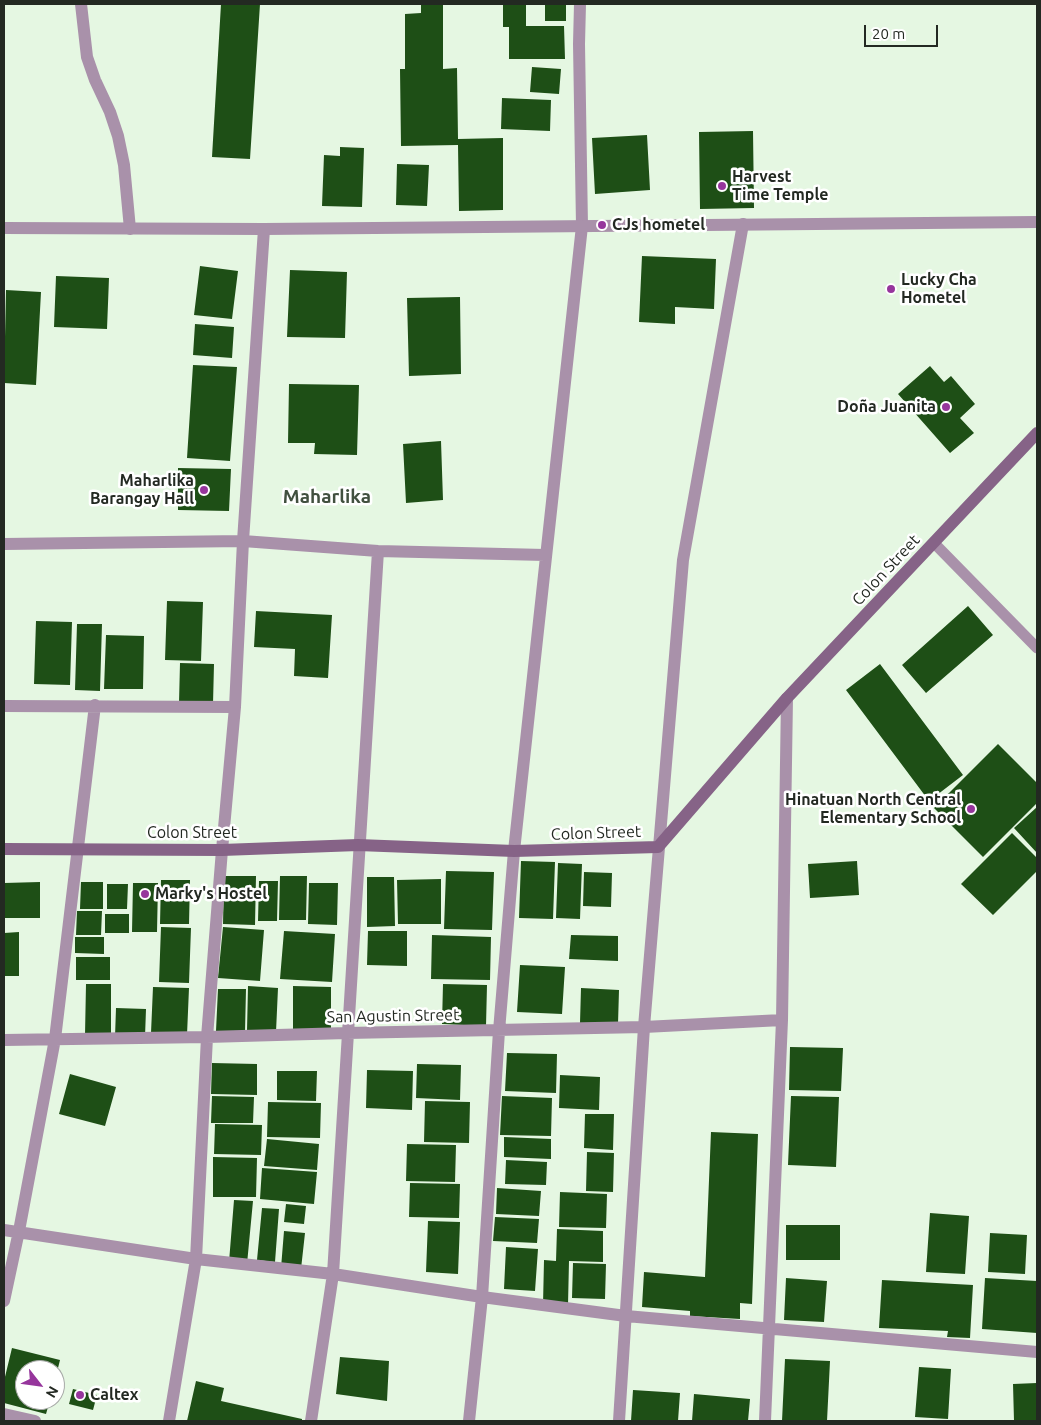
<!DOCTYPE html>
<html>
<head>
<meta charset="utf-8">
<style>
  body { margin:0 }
  #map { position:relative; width:1041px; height:1425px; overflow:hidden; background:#e5f7e2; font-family:Ubuntu,sans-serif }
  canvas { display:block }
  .frame { position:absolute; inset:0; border:5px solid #232922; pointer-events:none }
  .north { position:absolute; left:15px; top:1360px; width:50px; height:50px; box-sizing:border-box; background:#fff; border:1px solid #a7a9a7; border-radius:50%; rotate:120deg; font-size:14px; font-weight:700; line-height:20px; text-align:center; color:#232922 }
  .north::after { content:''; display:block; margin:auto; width:18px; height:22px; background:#96359c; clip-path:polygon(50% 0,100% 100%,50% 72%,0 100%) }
  .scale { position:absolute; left:864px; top:25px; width:74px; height:22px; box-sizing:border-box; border:2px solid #232922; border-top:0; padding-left:6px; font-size:15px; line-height:18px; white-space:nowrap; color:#232922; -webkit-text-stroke:4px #fff; paint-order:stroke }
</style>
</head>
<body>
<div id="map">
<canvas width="1041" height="1425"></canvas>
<div class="frame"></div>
<div class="north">N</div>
<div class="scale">20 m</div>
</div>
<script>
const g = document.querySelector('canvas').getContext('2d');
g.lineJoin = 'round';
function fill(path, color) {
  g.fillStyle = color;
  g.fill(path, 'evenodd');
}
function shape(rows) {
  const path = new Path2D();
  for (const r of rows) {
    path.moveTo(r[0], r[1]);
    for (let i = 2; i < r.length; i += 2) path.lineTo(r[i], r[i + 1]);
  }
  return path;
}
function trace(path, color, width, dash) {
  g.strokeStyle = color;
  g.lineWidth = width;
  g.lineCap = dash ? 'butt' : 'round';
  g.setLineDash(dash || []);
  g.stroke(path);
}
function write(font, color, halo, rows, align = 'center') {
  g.font = font + ' Ubuntu,sans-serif';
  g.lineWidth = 5;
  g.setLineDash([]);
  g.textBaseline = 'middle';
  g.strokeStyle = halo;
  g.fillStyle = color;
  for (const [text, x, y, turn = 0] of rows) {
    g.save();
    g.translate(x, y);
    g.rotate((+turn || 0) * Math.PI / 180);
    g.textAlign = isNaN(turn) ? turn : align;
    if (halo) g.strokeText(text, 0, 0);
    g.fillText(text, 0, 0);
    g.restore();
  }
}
const building = shape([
  [221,4,260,4,250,159,212,157],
  [421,4,443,4,443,69,457,68,458,139,503,138,503,210,459,211,458,145,401,146,400,69,405,69,405,14,421,13],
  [503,4,526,4,526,26,564,26,565,59,509,59,509,27,503,27],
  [545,4,566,4,566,21,545,21],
  [532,67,561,69,559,94,530,92],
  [502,98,551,100,550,131,501,129],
  [753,131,754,208,700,209,699,132],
  [647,135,650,190,595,194,592,138],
  [340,147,364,148,362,207,322,206,324,155,340,156],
  [397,164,429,165,427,206,396,205],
  [642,256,716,259,714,309,675,307,675,324,639,322],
  [200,266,238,271,232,319,194,315],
  [290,270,347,272,345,338,287,337],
  [56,276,109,278,107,329,54,327],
  [6,290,41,292,36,385,4,383],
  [460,297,461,374,409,376,407,298],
  [195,324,234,327,232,358,193,355],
  [193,365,237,367,230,461,187,458],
  [930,366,944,382,951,376,975,404,960,418,974,433,950,453,898,394],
  [289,384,359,385,357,455,314,454,315,443,288,443],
  [441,441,443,500,406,503,403,444],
  [178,468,231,469,229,511,178,510],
  [167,601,203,602,201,661,165,660],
  [968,606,993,635,926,693,902,665],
  [256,611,332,615,328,678,294,676,295,649,254,647],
  [36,621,72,622,70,685,34,684],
  [77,624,102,624,100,691,75,690],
  [106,635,144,636,143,689,104,689],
  [180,663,214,664,213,704,179,703],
  [880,664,963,775,929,801,846,690],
  [998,744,1037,783,1037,803,983,857,934,808],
  [1037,807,1037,853,1014,828],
  [1012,833,1037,858,1037,871,993,915,961,884],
  [521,861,555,862,553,919,519,918],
  [857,861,859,895,810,898,808,864],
  [558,863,582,864,580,919,556,918],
  [446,871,494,872,492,930,444,929],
  [584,872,612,873,611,907,583,906],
  [224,876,256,876,255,925,223,924],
  [280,876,307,876,306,920,279,920],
  [367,877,394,877,395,926,367,927],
  [441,879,441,924,398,924,397,880],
  [161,880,190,880,189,924,160,924],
  [259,881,278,881,277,921,258,921],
  [40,882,40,918,4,918,4,883],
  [81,882,103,882,103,909,80,909],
  [133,883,158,883,157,932,132,932],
  [309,883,338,883,337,925,308,924],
  [107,884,128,884,127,909,107,909],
  [77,911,102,911,101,935,76,935],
  [105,914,129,914,129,933,105,933],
  [161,927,191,928,189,983,159,982],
  [223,927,264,930,260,981,218,978],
  [284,931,335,934,332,982,280,979],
  [368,931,407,931,407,966,367,965],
  [19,932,19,976,4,976,4,933],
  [432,935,491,937,490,980,431,979],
  [571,935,618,936,618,961,569,959],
  [75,937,104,937,104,954,75,953],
  [76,957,110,957,110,980,76,980],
  [520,965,565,967,562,1014,517,1012],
  [86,984,111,984,111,1035,85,1035],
  [443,984,487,985,486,1026,442,1024],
  [248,986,278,988,276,1032,247,1031],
  [293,986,331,987,331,1031,293,1031],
  [153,987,189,988,187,1035,151,1033],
  [581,988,619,990,618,1024,580,1023],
  [218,989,246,989,245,1032,216,1031],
  [116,1008,146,1009,145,1037,115,1037],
  [790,1047,843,1048,841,1091,789,1090],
  [507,1053,557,1054,556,1093,505,1091],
  [212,1063,257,1064,257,1095,211,1094],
  [417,1064,461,1065,460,1100,416,1098],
  [367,1070,413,1071,412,1110,366,1108],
  [277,1071,317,1071,316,1101,277,1100],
  [70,1074,116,1087,105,1126,59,1114],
  [560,1075,600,1077,599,1110,559,1108],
  [212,1096,254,1097,253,1123,211,1123],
  [502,1096,552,1098,551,1136,500,1135],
  [791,1096,839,1097,836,1167,788,1165],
  [425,1101,470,1102,469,1143,424,1142],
  [268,1102,321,1103,320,1138,267,1137],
  [585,1114,614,1114,613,1150,584,1148],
  [215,1124,262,1125,261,1155,214,1154],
  [711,1132,758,1134,752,1304,740,1303,740,1319,690,1316,690,1311,642,1307,644,1272,705,1277],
  [504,1137,551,1139,551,1159,504,1157],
  [267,1139,319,1144,317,1170,264,1166],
  [407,1144,456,1145,455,1182,406,1181],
  [587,1152,614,1153,613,1192,586,1191],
  [213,1157,257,1158,256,1197,213,1197],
  [506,1160,547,1162,546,1185,505,1184],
  [262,1168,317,1172,314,1204,260,1199],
  [410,1183,460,1184,459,1218,409,1217],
  [497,1188,541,1191,539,1216,496,1214],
  [560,1192,607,1194,606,1228,559,1227],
  [234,1200,253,1201,247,1264,229,1262],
  [286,1204,306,1206,304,1224,284,1222],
  [262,1208,279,1209,275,1262,257,1260],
  [930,1213,969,1216,965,1274,926,1272],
  [495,1217,539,1219,537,1243,493,1241],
  [428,1221,460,1222,458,1274,426,1272],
  [786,1225,840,1225,840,1260,786,1260],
  [557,1229,603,1231,603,1262,569,1261,568,1305,543,1305,544,1260,556,1261],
  [284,1231,305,1233,301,1269,281,1268],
  [990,1233,1027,1235,1025,1274,988,1272],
  [506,1247,538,1249,535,1291,504,1289],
  [573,1263,606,1264,605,1299,572,1298],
  [786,1278,827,1281,824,1322,784,1320],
  [985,1278,1037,1281,1037,1333,982,1329],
  [882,1280,973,1285,970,1338,947,1337,948,1331,879,1328],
  [12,1348,60,1360,56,1376,55,1370,25,1370,25,1400,50,1400,46,1414,4,1403,4,1381],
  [340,1357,389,1361,387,1401,336,1394],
  [785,1359,830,1361,827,1421,782,1421],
  [919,1367,951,1369,948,1419,915,1417],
  [196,1381,224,1388,221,1401,302,1419,302,1421,187,1421],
  [1037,1383,1037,1421,1014,1421,1013,1384],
  [73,1389,97,1395,93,1410,69,1404],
  [633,1390,680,1393,678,1421,631,1421],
  [694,1394,750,1399,748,1421,692,1421]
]);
const service = shape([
  [934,543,1037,648]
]);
const minor = shape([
  [81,4,87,57,95,80,110,112,118,136,124,165,130,229],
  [4,544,243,541,378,551,545,555],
  [4,706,235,707],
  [4,1040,207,1037,347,1033,644,1027,782,1020],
  [4,1230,196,1259,333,1274,482,1297,626,1316,1037,1352],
  [4,1301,19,1231,55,1039,95,705],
  [4,1414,35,1421],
  [169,1421,196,1259,207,1037,222,850,235,707,243,541,264,229],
  [311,1421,333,1274,378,551],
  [469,1421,482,1297,499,1031,514,851,582,226,579,44,580,4],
  [619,1421,644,1027,683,560,743,224],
  [765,1421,782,1020,787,698]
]);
const tertiary = shape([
  [4,228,264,229,1037,222]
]);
const secondary = shape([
  [4,849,222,850,358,845,514,851,658,847,787,698,1037,433]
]);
const markers = [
  [722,186,5,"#96359c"],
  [602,225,5,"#96359c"],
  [891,289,5,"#96359c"],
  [946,407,5,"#96359c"],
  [204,490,5,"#96359c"],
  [971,809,5,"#96359c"],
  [145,894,5,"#96359c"],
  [80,1395,5,"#96359c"]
];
const poiNames = [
  ["Harvest",732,177],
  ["Time Temple",732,195],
  ["CJs hometel",612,225],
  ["Lucky Cha",901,280],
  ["Hometel",901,298],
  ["Doña Juanita",936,407,"right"],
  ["Maharlika",194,481,"right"],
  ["Barangay Hall",194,499,"right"],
  ["Hinatuan North Central",961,800,"right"],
  ["Elementary School",961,818,"right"],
  ["Marky's Hostel",155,894],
  ["Caltex",90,1395]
];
const streetNames = [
  ["Colon Street",886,570,-47],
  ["Colon Street",192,833],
  ["Colon Street",596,833,-2],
  ["San Agustin Street",393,1016,-1]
];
const quarterNames = [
  ["Maharlika",327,497]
];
fill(building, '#1e4f16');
trace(service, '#a991aa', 11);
trace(minor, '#a991aa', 12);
trace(tertiary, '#a991aa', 12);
trace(secondary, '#866387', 12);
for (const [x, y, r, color] of markers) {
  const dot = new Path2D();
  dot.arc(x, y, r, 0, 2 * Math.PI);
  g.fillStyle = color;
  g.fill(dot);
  trace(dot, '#fff', 2);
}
write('bold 16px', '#232922', '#fff', poiNames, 'left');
write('16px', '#232922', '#fff', streetNames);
write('bold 19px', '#41503f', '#fff', quarterNames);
</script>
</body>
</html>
